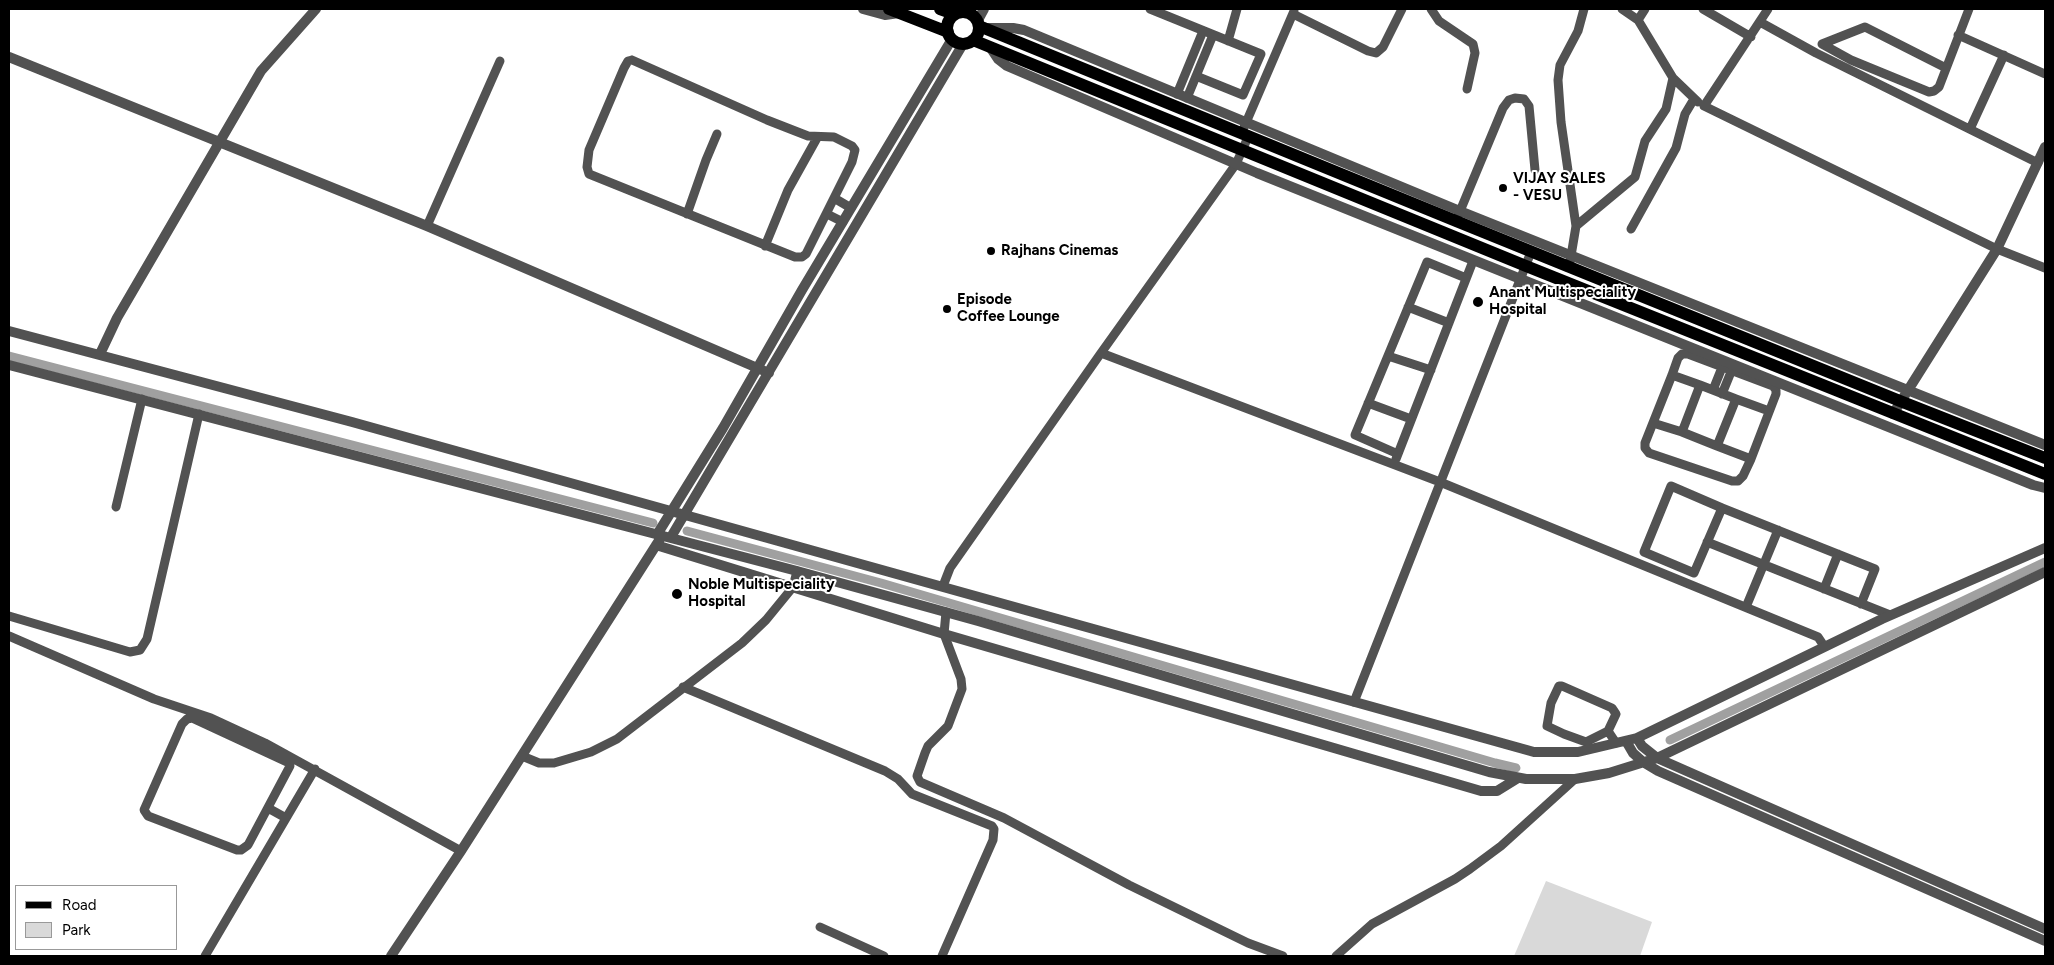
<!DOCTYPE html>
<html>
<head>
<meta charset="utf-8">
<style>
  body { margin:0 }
  #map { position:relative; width:2054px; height:965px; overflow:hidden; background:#fff; font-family:Figtree,sans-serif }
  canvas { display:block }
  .frame { position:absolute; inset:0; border:10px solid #000; pointer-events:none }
  .legend { position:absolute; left:15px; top:885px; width:162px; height:65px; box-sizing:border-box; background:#fff; border:1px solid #999; margin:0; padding:6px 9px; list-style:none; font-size:15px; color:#000 }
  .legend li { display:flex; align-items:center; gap:10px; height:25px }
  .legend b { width:25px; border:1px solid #999 }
</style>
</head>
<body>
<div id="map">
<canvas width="2054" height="965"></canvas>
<div class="frame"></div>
<ul class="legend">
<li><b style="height:6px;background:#000"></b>Road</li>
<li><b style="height:14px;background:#d9d9d9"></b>Park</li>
</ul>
</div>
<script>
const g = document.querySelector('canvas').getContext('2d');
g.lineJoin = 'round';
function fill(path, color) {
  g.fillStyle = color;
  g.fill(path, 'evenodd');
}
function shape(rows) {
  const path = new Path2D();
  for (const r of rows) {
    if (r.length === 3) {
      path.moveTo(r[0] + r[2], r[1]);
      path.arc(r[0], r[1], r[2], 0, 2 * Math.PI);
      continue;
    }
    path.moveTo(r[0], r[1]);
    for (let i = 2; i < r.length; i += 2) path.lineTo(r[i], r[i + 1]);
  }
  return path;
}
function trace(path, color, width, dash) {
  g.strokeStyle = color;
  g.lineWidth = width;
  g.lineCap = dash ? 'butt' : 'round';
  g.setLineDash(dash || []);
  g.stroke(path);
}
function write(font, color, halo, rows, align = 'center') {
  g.font = font + ' Figtree,sans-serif';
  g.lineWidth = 4;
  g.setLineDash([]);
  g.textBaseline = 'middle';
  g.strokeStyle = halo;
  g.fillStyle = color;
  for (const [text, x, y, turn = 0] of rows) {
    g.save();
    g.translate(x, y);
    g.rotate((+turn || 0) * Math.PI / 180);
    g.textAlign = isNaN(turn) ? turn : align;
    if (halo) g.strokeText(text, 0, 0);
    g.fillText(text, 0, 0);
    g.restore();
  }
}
const green = shape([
  [1546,881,1652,922,1640,956,1514,956]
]);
const canal = shape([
  [9,356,653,523],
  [687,531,881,583,1495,763,1516,768],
  [1670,740,2045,562]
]);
const minor = shape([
  [1150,9,1261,54,1243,95,1196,76],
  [1431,9,1439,21,1473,44,1475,53,1467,89],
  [1622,9,1638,20,1673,78,1698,102],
  [1703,9,1751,37],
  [1768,9,1704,106,1997,249,2045,268],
  [1293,14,1368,51,1376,53,1383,47,1402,9],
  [1638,20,1645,9],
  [1760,22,1816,53,2038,163],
  [1958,35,2045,74],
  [1228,41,1237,9],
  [632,60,767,120,808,136,834,137,852,146,855,150,852,162,806,254,802,257,795,257,589,174,587,167,589,150,624,68,628,61,632,60],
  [1946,68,1865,27,1822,44,1851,60,1929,92,1934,91,1939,87,1969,9],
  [1177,94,1203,31],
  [1187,98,1213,35],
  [1970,129,2004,55],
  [1242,132,1294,11],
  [834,198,851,208],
  [687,214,706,160,717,134],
  [827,214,843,222],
  [1458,216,1503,108,1509,100,1515,98,1524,99,1529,106,1535,170],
  [427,226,500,61],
  [1576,226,1635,177,1645,141,1666,109,1673,78],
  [1631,229,1676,148,1685,114,1694,99],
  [765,246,788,190,817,138],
  [1570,262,1576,226,1561,122,1558,80,1560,65,1578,31,1584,9],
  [1408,307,1449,323],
  [1101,353,1236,164,1249,135],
  [1682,354,1688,354,1773,386,1776,390,1776,394,1751,459,1743,476,1738,481,1732,481,1649,453,1645,448,1645,443,1672,375,1678,358,1682,354],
  [1388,356,1431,370],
  [1672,375,1700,385],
  [1700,385,1736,399,1717,446,1682,432,1700,385],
  [1713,390,1723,365],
  [1722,394,1733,367],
  [1736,399,1769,411],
  [1368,403,1411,419],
  [1653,423,1682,432],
  [1717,446,1751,459],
  [1398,454,1355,435,1427,262,1466,278],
  [1396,459,1473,261],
  [116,507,142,399],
  [1722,508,1671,486,1644,552,1694,573,1722,508,1875,569,1861,604],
  [1707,542,1890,615],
  [943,586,950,568,1101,353,1440,482,1818,637,1824,646],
  [1824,589,1838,554],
  [1746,607,1778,530],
  [946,612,944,634,961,679,962,689,948,726,928,746,925,753,917,776,920,782,1004,818,1129,885,1248,943,1283,956],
  [9,616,130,652,140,650,147,639,199,414],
  [9,636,154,699,211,718,265,743,461,851],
  [683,687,885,771,898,779,912,794,992,826,994,829,993,840,942,956],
  [1354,702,1531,252],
  [192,718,289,763,290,766,248,845,241,850,237,850,148,816,144,810,182,724,187,719,192,718],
  [1608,731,1616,714,1612,708,1562,686,1559,686,1551,703,1547,726,1564,734,1586,742,1608,731,1616,743],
  [522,756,539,763,554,763,591,752,617,739,742,643,766,620,793,587,797,571],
  [268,808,286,818],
  [820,927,884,956],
  [205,956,315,769],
  [1336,956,1372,924,1455,879,1470,869,1501,846,1575,779]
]);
const tertiary = shape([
  [863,9,885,15,899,13],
  [964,12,966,9],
  [978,20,984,9],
  [987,28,1013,28,1024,30,1460,211,2045,445],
  [990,47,998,59,1007,66,1257,173,2033,485,2045,488],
  [9,57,427,226,769,373],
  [9,331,352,422,1534,752,1578,752,1637,738,1882,619,2045,548],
  [100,354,117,318,261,71,316,9],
  [9,365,797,571,978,621,1489,772,1526,779,1575,779,1609,773,1657,758,2045,572],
  [1893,414,1997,249,2045,147],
  [658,533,723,428,802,290,952,39],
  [671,537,963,44],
  [656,545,944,634,1481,791,1497,791,1518,778],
  [1637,738,1642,746,1657,758,2045,929],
  [1626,741,1633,753,1643,762,1658,771,2045,941],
  [391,956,461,851,660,539]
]);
const primary = shape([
  [889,9,948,32],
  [940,9,954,14],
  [963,28,16],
  [979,26,1456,221,1900,401,2045,458],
  [973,40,1526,266,2045,474]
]);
const markers = [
  [1503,188,5,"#000"],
  [991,251,5,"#000"],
  [1478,302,6,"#000"],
  [947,309,5,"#000"],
  [677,594,6,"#000"]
];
const poiNames = [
  ["VIJAY SALES",1513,179],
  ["- VESU",1513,196],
  ["Rajhans Cinemas",1001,251],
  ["Anant Multispeciality",1489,293],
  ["Hospital",1489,310],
  ["Episode",957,300],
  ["Coffee Lounge",957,317],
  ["Noble Multispeciality",688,585],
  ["Hospital",688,602]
];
fill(green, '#d9d9d9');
trace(canal, '#a0a0a0', 9);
trace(minor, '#525252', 9);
trace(tertiary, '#525252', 10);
trace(primary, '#000', 12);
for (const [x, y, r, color] of markers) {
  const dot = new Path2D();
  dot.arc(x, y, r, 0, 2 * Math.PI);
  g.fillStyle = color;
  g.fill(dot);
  trace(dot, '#fff', 2);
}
write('bold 15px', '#000', '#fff', poiNames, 'left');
</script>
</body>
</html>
